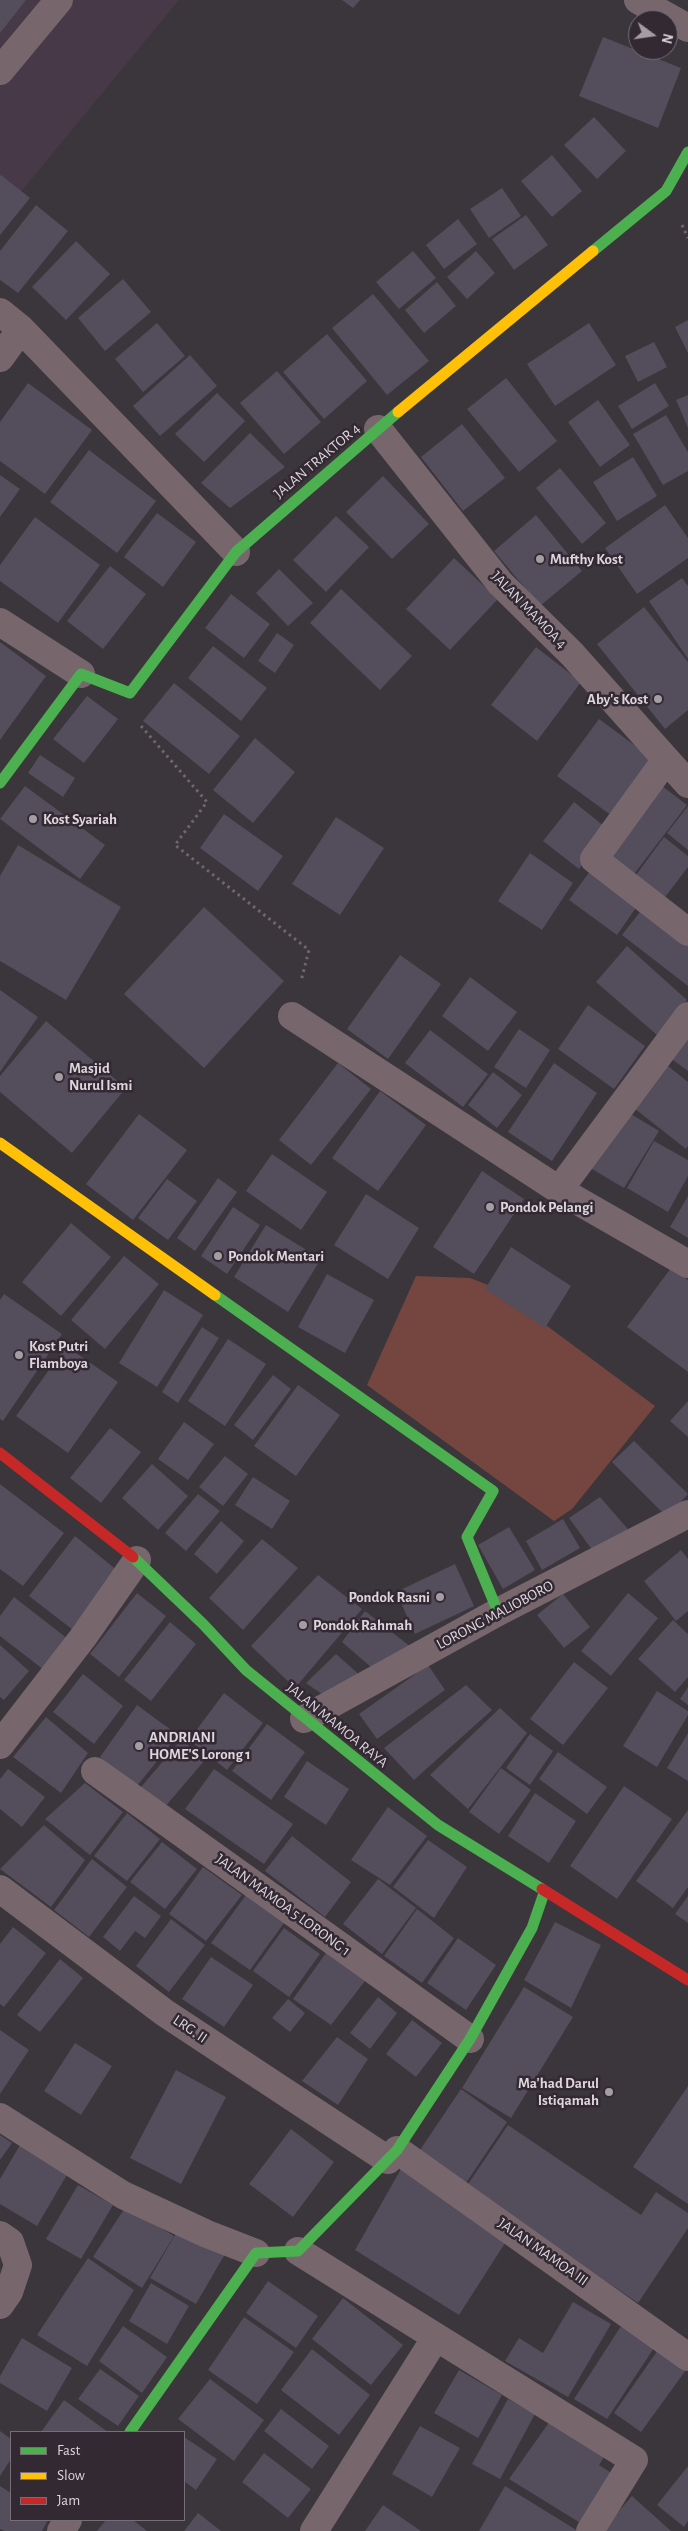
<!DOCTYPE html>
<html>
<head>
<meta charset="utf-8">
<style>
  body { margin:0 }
  #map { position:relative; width:688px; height:2531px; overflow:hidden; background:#3b363b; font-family:"Alegreya Sans",sans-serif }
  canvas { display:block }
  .legend { position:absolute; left:10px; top:2431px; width:175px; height:90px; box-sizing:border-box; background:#332933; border:1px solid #776e77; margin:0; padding:6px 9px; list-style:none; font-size:15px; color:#ddd6dd }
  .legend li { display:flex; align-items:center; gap:10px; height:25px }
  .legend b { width:25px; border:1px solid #776e77 }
  .north { position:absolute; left:628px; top:10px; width:50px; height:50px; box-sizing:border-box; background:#332933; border:1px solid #776e77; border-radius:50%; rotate:104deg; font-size:14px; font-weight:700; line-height:20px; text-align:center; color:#ddd6dd }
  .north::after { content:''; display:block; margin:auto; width:18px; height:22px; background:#a49ea4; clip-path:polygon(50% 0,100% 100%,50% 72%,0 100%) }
</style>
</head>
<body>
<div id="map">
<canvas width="688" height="2531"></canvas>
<ul class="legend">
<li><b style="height:6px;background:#4caf50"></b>Fast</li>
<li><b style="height:6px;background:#ffc107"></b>Slow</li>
<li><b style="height:6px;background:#c62828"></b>Jam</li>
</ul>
<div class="north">N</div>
</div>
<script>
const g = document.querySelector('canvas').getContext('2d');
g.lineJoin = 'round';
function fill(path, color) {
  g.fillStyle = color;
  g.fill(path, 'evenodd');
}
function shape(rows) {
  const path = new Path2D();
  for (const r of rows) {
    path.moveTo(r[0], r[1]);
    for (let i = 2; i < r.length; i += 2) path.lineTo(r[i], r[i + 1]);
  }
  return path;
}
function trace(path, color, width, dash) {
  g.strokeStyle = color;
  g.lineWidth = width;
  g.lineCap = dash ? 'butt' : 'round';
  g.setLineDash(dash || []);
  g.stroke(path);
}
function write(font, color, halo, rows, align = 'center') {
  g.font = font + ' "Alegreya Sans",sans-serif';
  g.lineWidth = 5;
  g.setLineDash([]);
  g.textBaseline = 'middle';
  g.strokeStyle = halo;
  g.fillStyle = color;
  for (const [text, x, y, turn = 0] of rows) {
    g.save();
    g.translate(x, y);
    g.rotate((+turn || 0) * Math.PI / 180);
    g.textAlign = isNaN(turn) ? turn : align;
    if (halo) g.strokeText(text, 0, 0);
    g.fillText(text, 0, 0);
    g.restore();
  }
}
const built = shape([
  [0,0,179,0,0,217]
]);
const green = shape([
  [416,1276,470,1278,496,1288,655,1406,572,1509,554,1521,367,1385]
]);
const building = shape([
  [0,0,26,0,0,33],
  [342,0,360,0,353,8],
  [603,37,681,68,658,128,579,96],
  [594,117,626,151,597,179,564,145],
  [552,155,582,191,552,217,521,181],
  [1,175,30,198,0,235,0,176],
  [502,188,521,216,489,238,470,209],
  [36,205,68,231,18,293,0,280,0,251],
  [526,215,548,245,514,270,492,239],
  [458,219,477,244,444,269,426,245],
  [76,241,110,274,66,320,32,287],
  [413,251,436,278,399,309,376,282],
  [476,251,495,273,467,299,447,277],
  [123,279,151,312,105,351,78,318],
  [437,282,456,306,424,333,405,310],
  [373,294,429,361,387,395,332,328],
  [688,320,688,353,675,327],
  [157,323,185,356,143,392,115,359],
  [589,323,616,365,555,406,527,364],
  [327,334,367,381,324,419,283,372],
  [654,342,667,367,638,382,625,356],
  [190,355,217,386,160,436,133,406],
  [277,371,321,422,284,454,240,403],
  [506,378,557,441,519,472,467,409],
  [28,383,92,430,45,494,0,461,0,422],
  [655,383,669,406,632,429,618,406],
  [217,393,245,421,204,462,175,434],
  [688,395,688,428,676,400],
  [598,400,630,445,600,467,568,422],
  [666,415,688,452,688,471,663,485,633,434],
  [462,424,505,478,463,511,421,457],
  [250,433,285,467,230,508,201,483],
  [89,450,156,501,117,553,50,502],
  [633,457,657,496,617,521,593,482],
  [560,468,606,523,582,544,536,488],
  [0,475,20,489,0,517],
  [383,476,429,524,392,559,346,512],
  [665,505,688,538,688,558,637,594,605,548],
  [157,513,196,542,163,587,124,557],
  [536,515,582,571,540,606,494,551],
  [336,516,369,547,326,592,293,560],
  [35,517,100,565,58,623,0,581,0,565],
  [454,558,498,599,450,650,406,609],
  [110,566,146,594,103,649,67,621],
  [279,569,313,603,288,626,256,593],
  [682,578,688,586,688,659,649,601],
  [341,589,412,656,380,690,310,623],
  [231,594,270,624,244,658,205,628],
  [644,607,688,662,688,710,665,729,597,644],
  [277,633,294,645,275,673,258,661],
  [0,642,46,676,0,740],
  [213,646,267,688,241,721,188,678],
  [536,647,581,682,537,741,491,705],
  [174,683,240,736,209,774,143,721],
  [87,696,118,719,84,763,53,739],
  [599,719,656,761,615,818,557,776],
  [255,738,295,772,253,823,213,790],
  [40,755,75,778,63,797,28,773],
  [657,782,687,805,631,878,601,855],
  [25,786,105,845,80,879,0,819],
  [574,802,609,830,579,869,543,841],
  [688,806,688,850,667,833],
  [224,814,283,856,258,891,200,848],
  [336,817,384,848,340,915,292,884],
  [664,837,688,856,688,867,662,901,633,879],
  [18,845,121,907,66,1000,0,961,0,876],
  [530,853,573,883,542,930,498,901],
  [593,867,640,902,617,935,569,900],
  [647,903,688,934,688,986,622,935],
  [204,907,284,981,204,1068,124,994],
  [627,946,687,1000,657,1035,596,982],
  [400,955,441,984,388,1059,347,1029],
  [470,977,517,1012,488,1051,442,1016],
  [0,990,38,1017,0,1072],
  [588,1005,645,1046,614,1089,558,1049],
  [46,1021,126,1088,72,1153,0,1092,0,1076],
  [688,1027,688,1071,662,1052],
  [519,1029,550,1050,526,1088,494,1067],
  [430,1030,488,1074,463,1107,405,1063],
  [658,1058,688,1082,688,1146,686,1149,625,1101],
  [338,1063,371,1089,311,1165,279,1140],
  [554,1063,597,1093,552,1161,508,1132],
  [493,1072,522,1095,497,1128,468,1105],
  [380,1091,426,1125,378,1191,332,1158],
  [621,1108,659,1131,624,1188,587,1166],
  [139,1114,187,1150,133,1220,86,1184],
  [654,1141,688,1160,688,1176,668,1212,627,1188],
  [272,1154,327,1192,301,1230,246,1191],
  [482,1171,524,1199,474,1274,433,1247],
  [218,1178,237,1192,195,1251,177,1238],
  [167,1179,197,1201,168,1240,138,1218],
  [366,1194,419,1228,388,1279,334,1245],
  [688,1196,688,1238,670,1227],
  [233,1207,260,1225,227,1274,201,1256],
  [71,1223,111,1257,61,1316,22,1282],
  [266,1225,321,1259,288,1312,234,1277],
  [511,1247,571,1286,545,1328,485,1289],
  [124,1256,159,1284,105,1349,71,1320],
  [671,1268,688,1280,688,1372,627,1327],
  [327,1274,374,1300,345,1353,298,1327],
  [164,1290,203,1315,157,1387,119,1363],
  [4,1294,62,1334,3,1421,0,1419,0,1300],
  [202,1327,219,1338,178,1403,162,1392],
  [228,1339,266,1364,225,1426,188,1401],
  [66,1346,118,1382,68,1453,16,1416],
  [273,1375,291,1389,253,1440,234,1425],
  [298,1385,340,1415,296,1476,254,1446],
  [688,1401,688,1437,670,1421],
  [184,1422,214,1444,188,1480,158,1459],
  [110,1428,141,1452,101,1503,70,1478],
  [634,1441,688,1494,667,1517,612,1462],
  [225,1456,248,1474,223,1506,199,1487],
  [152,1464,188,1496,158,1530,122,1498],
  [253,1477,290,1501,272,1529,235,1505],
  [0,1484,64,1533,23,1586,0,1569],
  [198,1494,220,1511,186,1551,165,1533],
  [600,1497,633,1535,598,1558,569,1518],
  [563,1519,580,1548,542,1570,526,1541],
  [221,1521,244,1541,217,1574,194,1554],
  [509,1527,535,1570,503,1589,478,1545],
  [75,1536,118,1571,73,1630,29,1596],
  [262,1539,298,1568,243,1630,209,1598],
  [681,1550,688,1559,688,1611,676,1621,644,1581],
  [455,1564,474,1606,415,1634,396,1592],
  [318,1575,362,1609,295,1688,251,1646],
  [137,1593,166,1616,119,1677,90,1654],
  [628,1593,658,1618,611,1676,581,1651],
  [563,1594,590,1627,564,1648,537,1615],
  [14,1597,68,1639,44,1670,0,1636,0,1616],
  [365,1611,411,1647,372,1668,342,1642],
  [673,1620,688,1634,688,1677,675,1692,638,1659],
  [170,1622,196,1644,151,1701,124,1680],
  [0,1645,29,1671,4,1700,0,1697],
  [336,1654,362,1677,323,1695,306,1683],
  [574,1662,608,1688,563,1745,530,1719],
  [428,1665,445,1690,377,1739,359,1714],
  [83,1674,123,1706,94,1744,53,1712],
  [466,1685,492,1710,414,1780,384,1748],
  [688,1687,688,1705,680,1699],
  [657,1691,688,1711,688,1715,657,1767,623,1746],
  [224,1693,263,1723,227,1770,189,1740],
  [137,1705,178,1735,137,1786,100,1757],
  [500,1708,527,1733,468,1809,430,1775],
  [46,1717,88,1753,61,1793,13,1757],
  [267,1724,305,1752,271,1800,232,1771],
  [688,1733,688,1781,667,1768],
  [530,1734,553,1751,530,1785,506,1768],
  [182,1739,205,1760,164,1808,141,1787],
  [558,1752,607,1787,587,1814,539,1779],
  [307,1761,349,1789,326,1825,284,1797],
  [501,1768,531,1790,499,1834,469,1812],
  [8,1769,45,1797,22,1827,0,1809,0,1779],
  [214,1769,293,1824,264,1864,185,1809],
  [85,1783,123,1812,90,1855,45,1819],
  [624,1786,672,1819,617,1899,570,1866],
  [535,1793,576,1821,549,1863,508,1836],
  [388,1807,427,1836,390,1885,351,1860],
  [688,1810,688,1887,673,1908,636,1881],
  [127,1813,160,1839,127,1881,94,1856],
  [44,1825,85,1860,51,1907,0,1869],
  [292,1836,351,1882,325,1917,265,1871],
  [428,1840,467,1867,434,1918,393,1887],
  [162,1842,197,1869,165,1909,130,1882],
  [92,1859,127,1887,89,1937,54,1910],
  [203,1867,242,1895,206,1941,169,1914],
  [378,1879,416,1908,382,1954,343,1924],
  [246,1895,284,1923,250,1970,211,1943],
  [134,1896,161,1916,145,1938,135,1931,120,1951,103,1937],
  [688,1896,688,1923,675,1914],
  [417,1909,454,1938,422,1983,384,1956],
  [171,1919,205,1945,169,1992,136,1966],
  [555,1922,601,1945,571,2008,524,1980],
  [13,1927,46,1953,4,2007,0,2004,0,1944],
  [284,1928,320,1954,289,1997,253,1971],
  [458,1938,496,1965,466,2010,427,1983],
  [326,1953,365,1981,331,2025,293,1999],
  [211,1957,253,1985,224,2027,182,1999],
  [60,1959,83,1978,40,2032,17,2015],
  [524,1987,573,2017,511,2118,462,2088],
  [378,1997,397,2013,370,2049,350,2033],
  [288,1999,305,2013,290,2032,272,2018],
  [412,2020,442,2043,416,2077,386,2054],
  [0,2030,29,2050,0,2094],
  [337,2037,368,2059,338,2105,302,2081],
  [75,2043,112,2066,81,2115,44,2091],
  [176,2070,226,2097,181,2184,130,2158],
  [688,2086,688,2204,633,2167],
  [461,2089,507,2122,466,2183,420,2150],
  [508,2125,641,2215,656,2192,688,2213,688,2228,638,2303,466,2187],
  [291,2129,334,2162,293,2217,249,2184],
  [0,2135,12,2143,0,2160],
  [20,2145,68,2173,37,2226,0,2204,0,2179],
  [401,2169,507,2240,459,2315,355,2250],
  [78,2185,113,2205,81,2259,46,2239],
  [126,2206,174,2236,142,2288,93,2257],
  [179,2228,225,2254,196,2304,150,2278],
  [88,2258,134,2290,87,2366,37,2335],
  [268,2281,318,2316,296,2348,246,2313],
  [151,2283,189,2306,167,2344,129,2321],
  [343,2298,403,2345,371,2385,312,2339],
  [573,2302,611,2324,568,2397,505,2361,519,2338,543,2353],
  [244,2317,294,2352,257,2404,208,2370],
  [123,2326,167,2357,142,2393,99,2361],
  [621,2326,654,2348,607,2419,574,2399],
  [22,2338,72,2368,47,2411,0,2383,0,2376],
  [312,2349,370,2395,339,2435,281,2390],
  [658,2350,686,2370,641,2432,614,2413],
  [100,2369,139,2396,118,2426,78,2399],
  [459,2370,502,2395,478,2438,434,2413],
  [210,2379,264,2420,234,2461,178,2419],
  [508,2399,535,2414,500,2479,472,2464],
  [64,2400,108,2432,41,2432],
  [281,2409,329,2446,312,2469,264,2431],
  [555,2414,608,2451,599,2465,619,2478,587,2527,509,2479],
  [420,2426,460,2448,432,2497,392,2474],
  [0,2431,11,2439,11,2459,0,2476],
  [184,2437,217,2459,196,2490,184,2481],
  [264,2453,311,2489,288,2518,242,2482],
  [688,2466,688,2521,684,2527,657,2505],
  [0,2486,11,2493,11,2520,48,2520,42,2531,4,2531,0,2529],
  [505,2486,578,2531,479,2531],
  [632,2496,671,2531,607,2531,604,2528],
  [383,2505,421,2531,365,2531],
  [198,2513,221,2531,184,2531],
  [106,2520,133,2520,147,2531,97,2531]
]);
const path = shape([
  [682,225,688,238],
  [141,726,207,802,175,845,309,950,301,981]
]);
const street = shape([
  [638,0,688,28],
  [0,71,59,0],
  [0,312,21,329,236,552],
  [0,358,21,329],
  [378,429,500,583,572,654,688,784],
  [0,622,81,674],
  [665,761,594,859,688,932],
  [292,1016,559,1190,688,1264],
  [559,1190,688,1016],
  [304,1719,498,1612,688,1514],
  [0,1745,84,1636,137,1560],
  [95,1771,470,2039],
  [0,1889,165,2013,388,2160],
  [0,2117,123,2195,207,2234,256,2253],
  [397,2150,688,2357],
  [0,2235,10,2242,18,2265,9,2292,0,2305],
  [298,2251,436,2337,314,2531],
  [436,2337,634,2460,590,2531],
  [61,2531,68,2520]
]);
const fast = shape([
  [593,251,666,191,688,152],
  [0,783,81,674,130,693,236,552,398,412],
  [215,1295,493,1491,467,1537,498,1612],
  [133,1557,203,1624,246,1670,438,1825,542,1889],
  [130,2432,256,2253,298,2251,397,2150,470,2039,532,1928,544,1893]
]);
const slow = shape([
  [398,412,593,251],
  [0,1143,215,1295]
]);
const jam = shape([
  [0,1453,133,1557],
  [542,1889,688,1980]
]);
const markers = [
  [540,559,5,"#a49ea4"],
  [658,699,5,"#a49ea4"],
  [33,819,5,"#a49ea4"],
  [59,1077,5,"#a49ea4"],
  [490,1207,5,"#a49ea4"],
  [218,1256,5,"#a49ea4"],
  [19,1355,5,"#a49ea4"],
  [440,1597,5,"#a49ea4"],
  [303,1625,5,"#a49ea4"],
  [139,1746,5,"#a49ea4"],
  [609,2092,5,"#a49ea4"]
];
const streetNames = [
  ["JALAN TRAKTOR 4",317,461,-40],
  ["JALAN MAMOA 4",529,610,46],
  ["LORONG MALIOBORO",495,1615,-28],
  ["JALAN MAMOA RAYA",337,1725,39],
  ["JALAN MAMOA 5 LORONG 1",283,1905,36],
  ["LRG. II",190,2029,34],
  ["JALAN MAMOA III",543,2252,35]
];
const poiNames = [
  ["Mufthy Kost",550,559],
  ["Aby's Kost",648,699,"right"],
  ["Kost Syariah",43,819],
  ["Masjid",69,1068],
  ["Nurul Ismi",69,1085],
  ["Pondok Pelangi",500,1207],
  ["Pondok Mentari",228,1256],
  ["Kost Putri",29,1346],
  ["Flamboya",29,1363],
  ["Pondok Rasni",430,1597,"right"],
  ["Pondok Rahmah",313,1625],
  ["ANDRIANI",149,1737],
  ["HOME'S Lorong 1",149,1754],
  ["Ma'had Darul",599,2083,"right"],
  ["Istiqamah",599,2100,"right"]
];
fill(built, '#483948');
fill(green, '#75463f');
fill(building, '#534d5c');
trace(path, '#72676c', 3, [2.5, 4]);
trace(street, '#77676d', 28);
trace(fast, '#4caf50', 11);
trace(slow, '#ffc107', 11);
trace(jam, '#c62828', 11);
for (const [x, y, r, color] of markers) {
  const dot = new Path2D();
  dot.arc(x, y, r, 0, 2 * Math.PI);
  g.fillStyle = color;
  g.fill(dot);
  trace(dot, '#332933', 2);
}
write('15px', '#ddd6dd', '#332933', streetNames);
write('bold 15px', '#ddd6dd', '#332933', poiNames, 'left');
</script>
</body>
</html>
